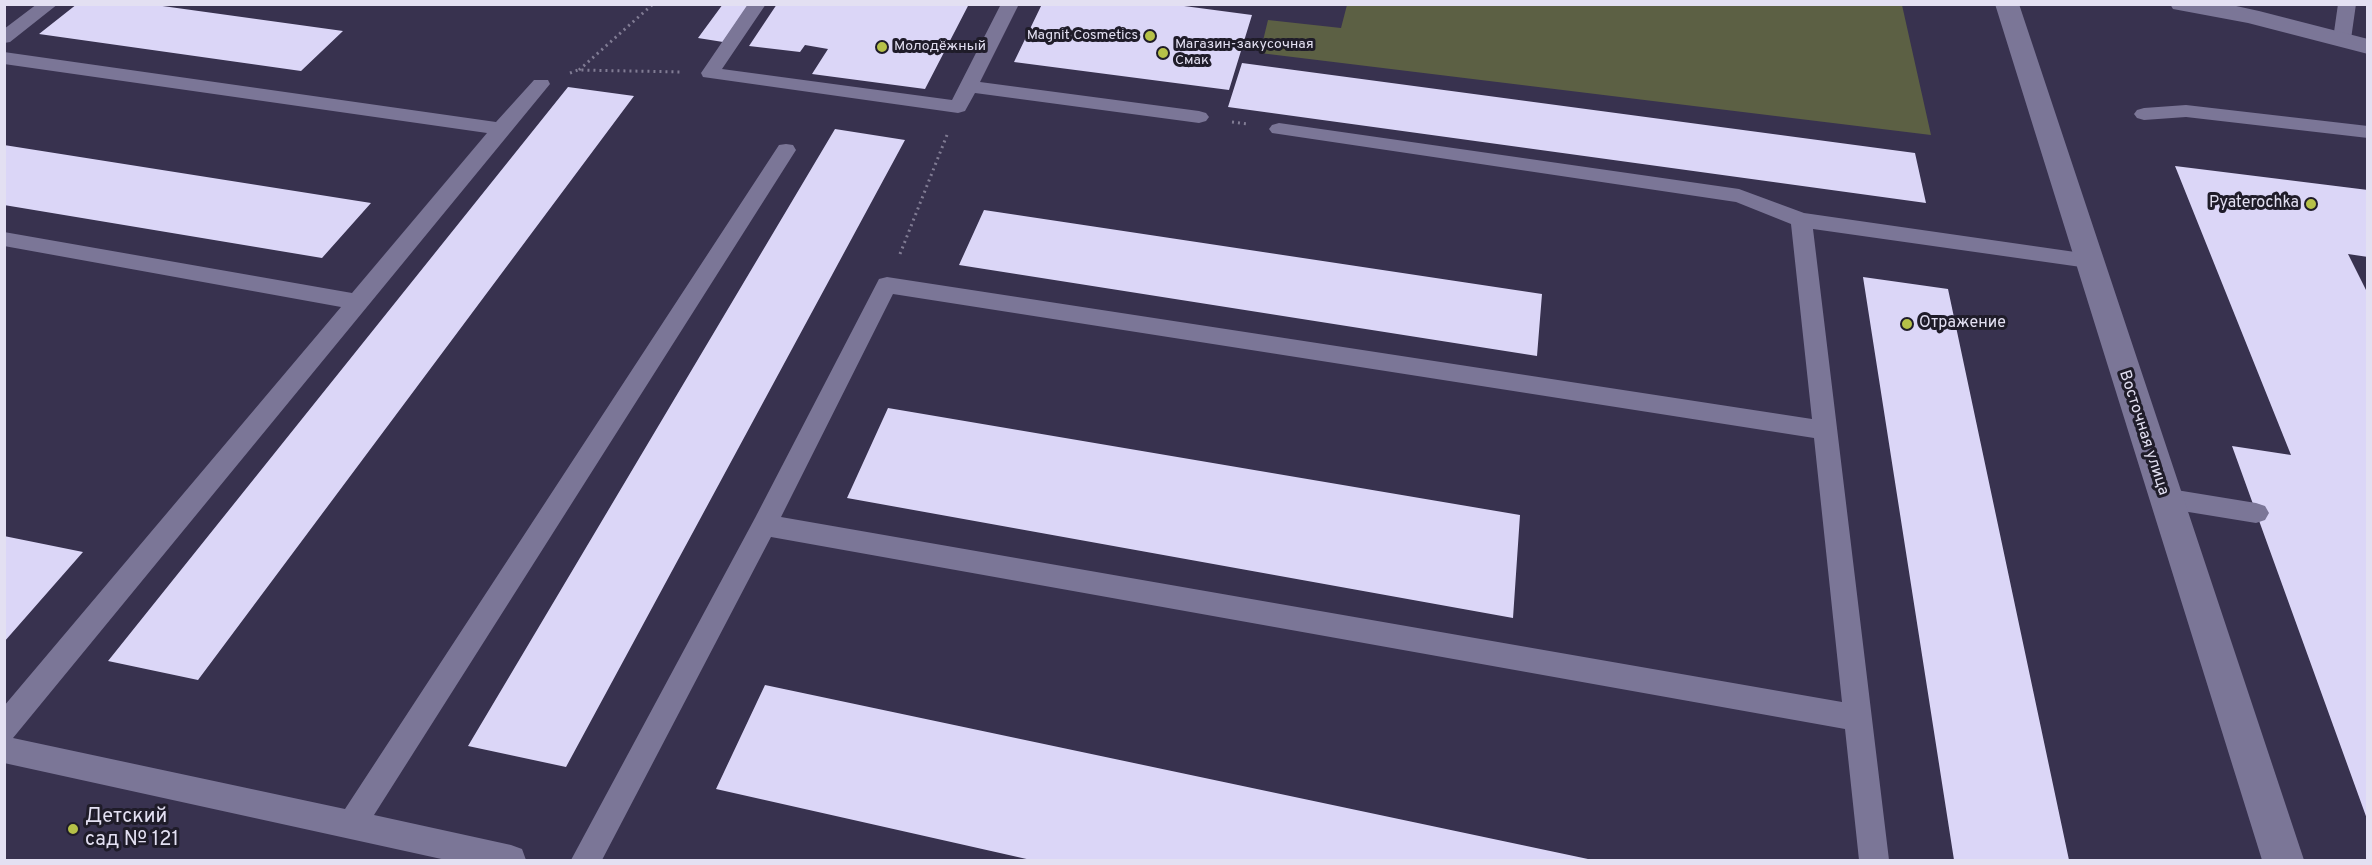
<!DOCTYPE html>
<html>
<head>
<meta charset="utf-8">
<style>
  body { margin:0 }
  #map { position:relative; width:2372px; height:865px; overflow:hidden; background:#38324f; font-family:Overpass,sans-serif }
  canvas { display:block }
  .frame { position:absolute; inset:0; border:6px solid #e3e0f2; pointer-events:none }
</style>
</head>
<body>
<div id="map">
<canvas width="2372" height="865"></canvas>
<div class="frame"></div>
</div>
<script>
const g = document.querySelector('canvas').getContext('2d');
g.lineJoin = 'round';
function fill(path, color) {
  g.fillStyle = color;
  g.fill(path, 'evenodd');
}
function shape(rows) {
  const path = new Path2D();
  for (const r of rows) {
    path.moveTo(r[0], r[1]);
    for (let i = 2; i < r.length; i += 2) path.lineTo(r[i], r[i + 1]);
  }
  return path;
}
function trace(path, color, width, dash) {
  g.strokeStyle = color;
  g.lineWidth = width;
  g.lineCap = dash ? 'butt' : 'round';
  g.setLineDash(dash || []);
  g.stroke(path);
}
function write(font, color, halo, rows, align = 'center') {
  g.font = font + ' Overpass,sans-serif';
  g.lineWidth = 6;
  g.setLineDash([]);
  g.textBaseline = 'middle';
  g.strokeStyle = halo;
  g.fillStyle = color;
  for (const [text, x, y, turn = 0] of rows) {
    g.save();
    g.translate(x, y);
    g.rotate((+turn || 0) * Math.PI / 180);
    g.textAlign = isNaN(turn) ? turn : align;
    if (halo) g.strokeText(text, 0, 0);
    g.fillText(text, 0, 0);
    g.restore();
  }
}
const green = shape([
  [1347,5,1902,5,1931,135,1260,53,1268,20,1341,28]
]);
const building = shape([
  [77,4,148,4,343,31,301,71,39,34],
  [723,4,749,4,723,42,698,38],
  [777,4,969,4,925,89,812,74,828,49,805,45,800,52,749,46],
  [1042,4,1169,4,1252,15,1229,90,1014,62],
  [1242,63,1915,153,1926,203,1228,107],
  [568,87,634,96,198,680,108,661],
  [835,129,905,140,566,767,468,746],
  [4,145,371,203,322,258,4,205],
  [2175,166,2368,190,2368,257,2348,254,2368,294,2367,819,2232,446,2291,455],
  [984,210,1542,294,1537,356,959,265],
  [1863,277,1948,289,2069,860,1954,860],
  [888,408,1520,515,1513,618,847,498],
  [4,536,83,552,4,642],
  [765,685,1588,859,1588,860,1031,860,716,789]
]);
const path = shape([
  [579,70,653,4],
  [570,73,578,70,682,72],
  [1232,122,1248,124],
  [900,254,947,135]
]);
const lane = shape([
  [37,4,58,4,10,42,4,43,4,29,37,4],
  [748,4,766,4,722,69,952,100,1001,4,1019,4,980,82,1199,111,1206,113,1209,117,1206,121,1199,123,975,93,965,111,958,113,703,77,701,73,748,4],
  [2338,4,2356,4,2351,39,2348,43,2342,44,2336,43,2333,39,2338,4],
  [4,52,496,122,534,80,548,80,550,84,13,738,345,809,779,145,786,144,793,145,796,150,374,815,511,845,522,849,526,860,446,860,4,763,4,706,341,307,4,246,4,232,352,293,487,133,4,64,4,52],
  [2186,105,2368,126,2368,138,2186,117,2144,120,2137,118,2134,114,2137,110,2144,108,2186,105],
  [1279,123,1739,189,1804,213,2096,255,2099,260,2096,265,2088,268,1813,229,1889,860,1859,860,1845,729,771,537,602,860,571,860,755,518,879,279,887,277,1812,419,1791,224,1736,202,1272,133,1269,129,1272,125,1279,123],
  [893,294,1814,438,1842,702,781,517,893,294],
  [2164,488,2256,503,2265,506,2269,513,2265,520,2256,523,2164,508,2155,505,2152,498,2155,491,2164,488]
]);
const secondary = shape([
  [1995,4,2019,4,2304,860,2262,860,1995,4],
  [2170,4,2227,4,2259,11,2368,39,2368,54,2248,23,2173,9,2170,4]
]);
const markers = [
  [1150,36,6,"#b6c148"],
  [882,47,6,"#b6c148"],
  [1163,53,6,"#b6c148"],
  [2311,204,6,"#b6c148"],
  [1907,324,6,"#b6c148"],
  [73,829,6,"#b6c148"]
];
const farPoinames = [
  ["Magnit Cosmetics",1138,36,"right"],
  ["Магазин-закусочная",1175,45],
  ["Смак",1175,61],
  ["Молодёжный",894,47]
];
const poiNames = [
  ["Pyaterochka",2299,204],
  ["Отражение",1919,324,"left"]
];
const streetNames = [
  ["Восточная улица",2143,433,72]
];
const nearPoinames = [
  ["Детский",85,818],
  ["сад № 121",85,841]
];
fill(green, '#5c6044');
fill(building, '#dbd6f7');
trace(path, '#817c94', 3, [2, 4]);
fill(lane, '#7b7697');
fill(secondary, '#7b7697');
for (const [x, y, r, color] of markers) {
  const dot = new Path2D();
  dot.arc(x, y, r, 0, 2 * Math.PI);
  g.fillStyle = color;
  g.fill(dot);
  trace(dot, '#1f1c29', 2);
}
write('14px', '#e3e0f2', '#1f1c29', farPoinames, 'left');
write('16px', '#e3e0f2', '#1f1c29', poiNames, 'right');
write('16px', '#e3e0f2', '#1f1c29', streetNames);
write('20px', '#e3e0f2', '#1f1c29', nearPoinames, 'left');
</script>
</body>
</html>
